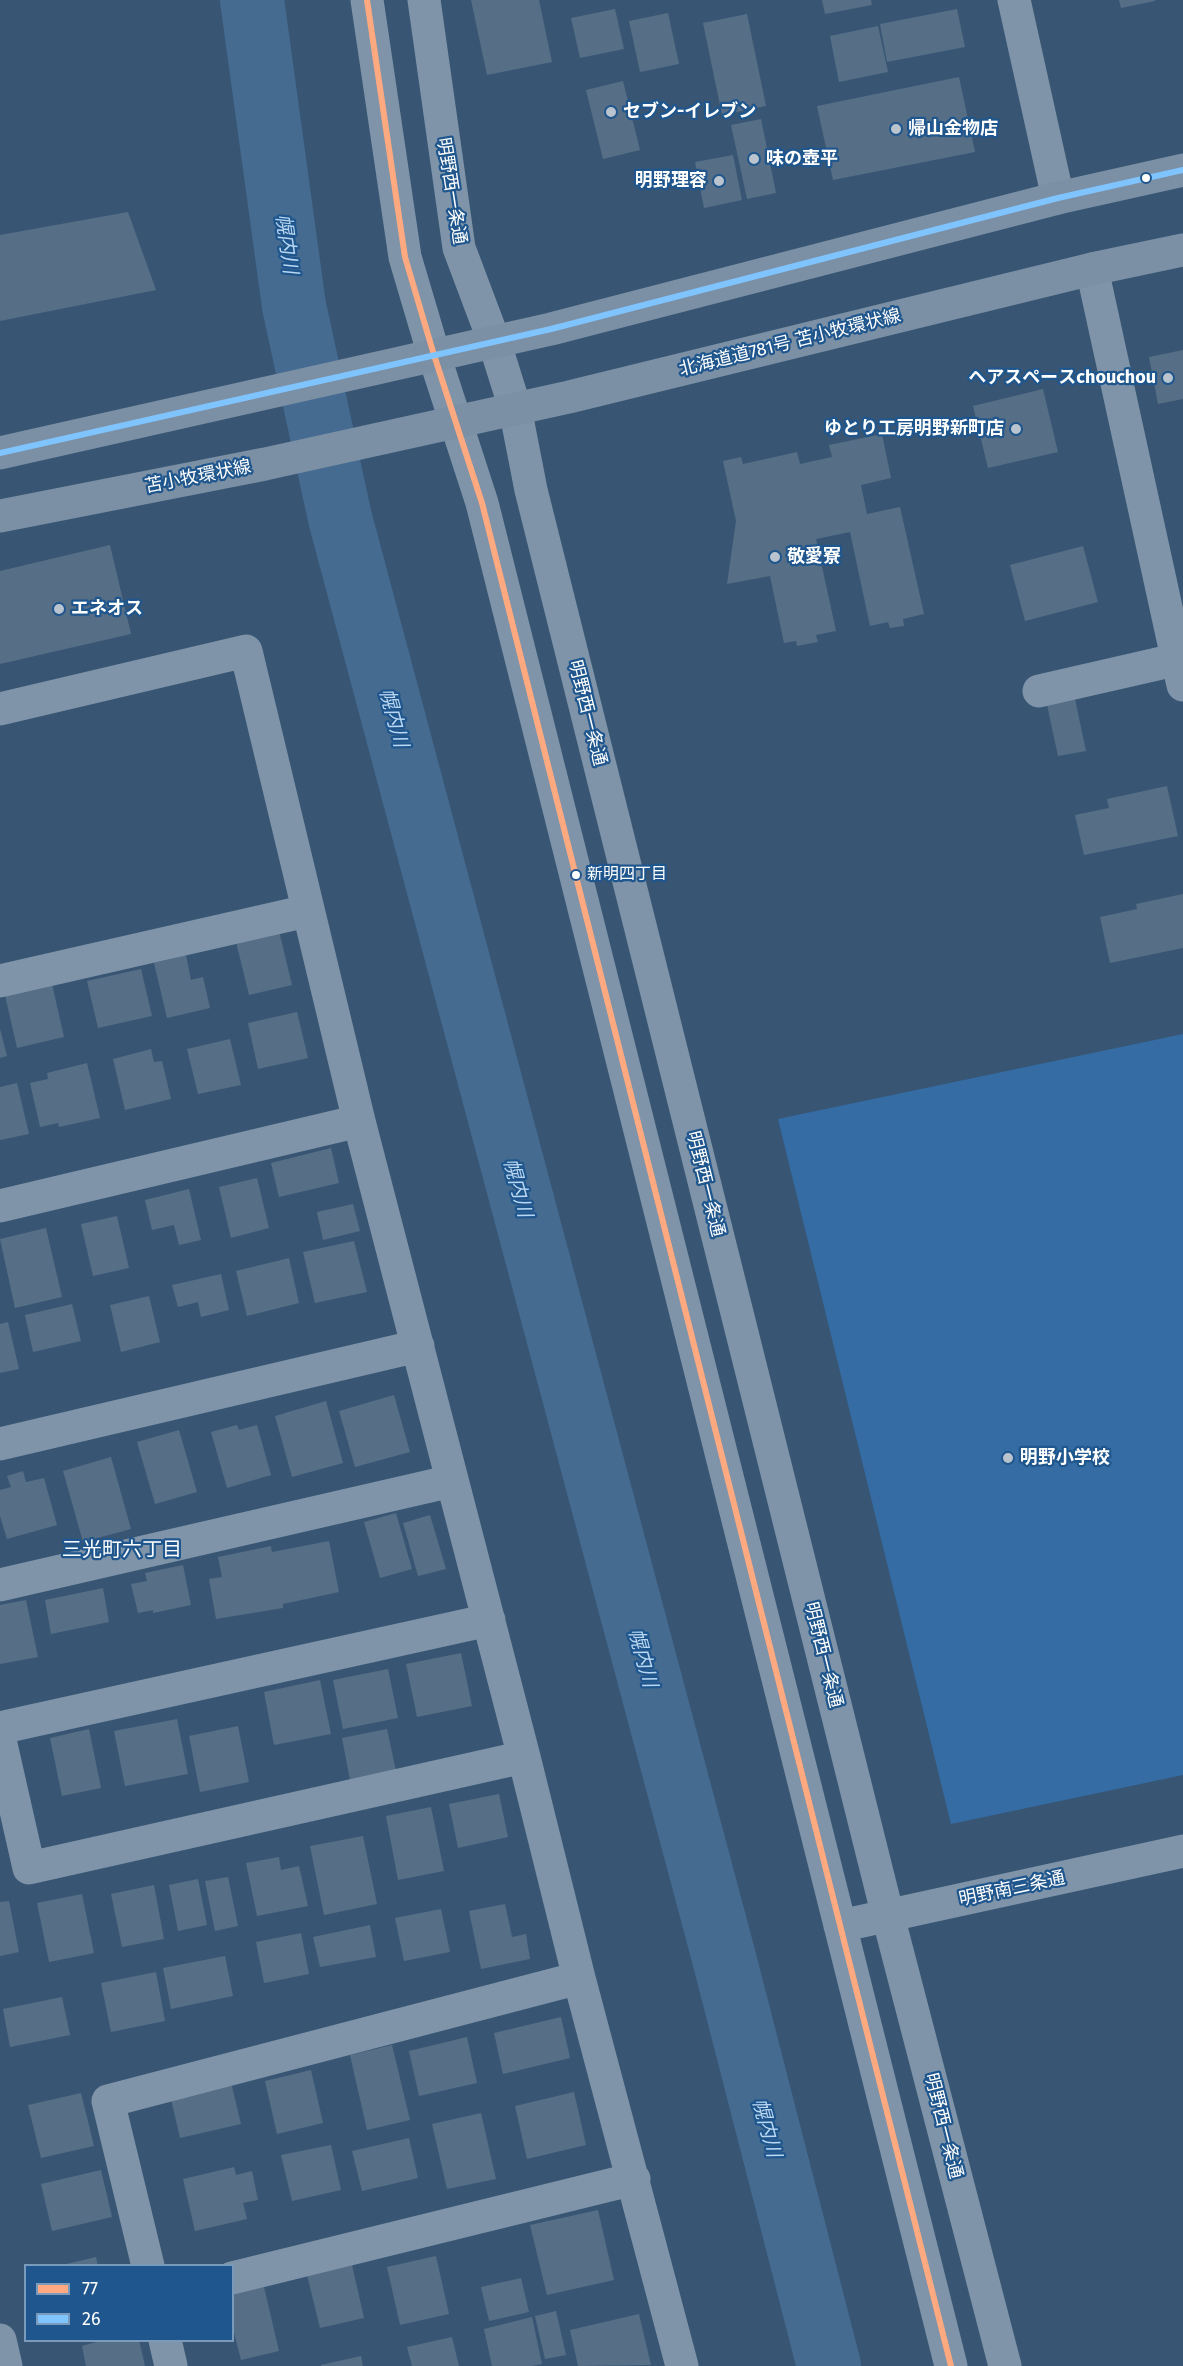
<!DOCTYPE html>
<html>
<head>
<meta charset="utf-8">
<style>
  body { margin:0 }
  #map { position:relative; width:1183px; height:2366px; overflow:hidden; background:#385674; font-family:"Fira Sans",sans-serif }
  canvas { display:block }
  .legend { position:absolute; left:24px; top:2264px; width:210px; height:78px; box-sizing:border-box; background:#1f568d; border:2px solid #799abb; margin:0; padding:8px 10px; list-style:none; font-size:18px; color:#fff }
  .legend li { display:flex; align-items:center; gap:12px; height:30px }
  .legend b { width:30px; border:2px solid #799abb }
</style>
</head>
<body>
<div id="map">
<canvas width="1183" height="2366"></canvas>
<ul class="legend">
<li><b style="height:8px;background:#ffa980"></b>77</li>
<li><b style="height:8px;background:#80c4ff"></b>26</li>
</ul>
</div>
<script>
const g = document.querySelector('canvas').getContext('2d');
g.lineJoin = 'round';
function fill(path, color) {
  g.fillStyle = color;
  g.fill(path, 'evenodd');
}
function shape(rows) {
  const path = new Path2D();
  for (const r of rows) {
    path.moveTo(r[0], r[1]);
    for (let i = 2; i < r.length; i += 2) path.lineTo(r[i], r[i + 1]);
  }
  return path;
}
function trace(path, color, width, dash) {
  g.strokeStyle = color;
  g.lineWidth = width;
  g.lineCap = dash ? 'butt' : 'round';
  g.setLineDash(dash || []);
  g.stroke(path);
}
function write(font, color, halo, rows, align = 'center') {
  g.font = font + ' "Fira Sans","Noto Sans JP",sans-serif';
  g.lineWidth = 4.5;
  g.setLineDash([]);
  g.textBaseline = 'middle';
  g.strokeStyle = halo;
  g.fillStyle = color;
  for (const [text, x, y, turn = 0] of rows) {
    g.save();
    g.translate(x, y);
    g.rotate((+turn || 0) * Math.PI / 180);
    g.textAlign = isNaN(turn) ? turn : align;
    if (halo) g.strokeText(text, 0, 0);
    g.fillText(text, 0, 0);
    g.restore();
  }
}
const green = shape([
  [1183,1034,1183,1775,951,1824,778,1119]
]);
const river = shape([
  [252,0,294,306,340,518,723,1954,829,2366]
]);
const building = shape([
  [471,0,539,0,552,62,487,75],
  [822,0,871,0,872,5,825,14],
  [1119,0,1155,0,1155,1,1121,8],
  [615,9,624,49,580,58,571,18],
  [957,9,965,47,887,62,880,24],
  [668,13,679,64,640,72,629,21],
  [747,14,766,106,722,115,703,23],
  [878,26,888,72,839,82,830,36],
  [959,77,975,152,833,180,817,106],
  [623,81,640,150,603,159,586,90],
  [761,119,776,193,747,199,731,125],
  [733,155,742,200,704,208,695,162],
  [128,212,156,290,0,321,0,235],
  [1183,350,1183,399,1158,404,1149,357],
  [1043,389,1058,452,988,468,973,406],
  [882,434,891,478,861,485,867,514,900,507,924,614,903,619,904,626,890,628,888,622,870,626,850,532,816,539,836,631,816,635,818,642,797,646,796,641,784,643,770,576,727,584,736,521,723,461,741,457,743,464,797,452,800,464,832,457,829,445],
  [110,545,131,634,0,664,0,571],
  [1083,546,1098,602,1025,621,1010,565],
  [1075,699,1086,751,1058,756,1047,705],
  [1167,786,1178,836,1084,855,1075,815,1109,808,1107,799],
  [1183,894,1183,948,1110,963,1100,917,1137,909,1136,904],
  [279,931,292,985,249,995,236,942],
  [186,955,191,980,203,977,210,1008,167,1018,154,963],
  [141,969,152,1016,98,1028,87,981],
  [52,984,64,1037,17,1048,5,995],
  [297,1012,308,1058,258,1069,248,1023],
  [0,1029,7,1056,0,1058],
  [230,1039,241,1085,198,1094,187,1049],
  [151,1049,154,1062,162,1061,171,1099,125,1110,113,1059],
  [87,1063,100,1118,59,1127,58,1123,40,1127,30,1083,48,1079,47,1073],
  [17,1083,29,1134,0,1140,0,1087],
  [331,1148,339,1183,279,1197,271,1163],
  [257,1178,269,1228,231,1238,219,1187],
  [189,1189,201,1240,179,1245,174,1225,152,1230,145,1200],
  [353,1204,360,1231,323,1240,317,1212],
  [117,1216,129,1268,93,1276,81,1224],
  [46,1228,62,1297,15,1308,0,1239],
  [354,1241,367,1292,315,1303,303,1252],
  [289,1258,299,1303,247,1316,236,1271],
  [221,1274,229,1310,201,1317,198,1302,178,1307,172,1285],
  [149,1296,160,1342,121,1352,110,1305],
  [72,1304,81,1341,33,1352,25,1315],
  [8,1322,19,1369,0,1373,0,1324],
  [394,1395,410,1452,355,1467,339,1411],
  [326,1401,343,1463,292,1477,275,1416],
  [237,1425,239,1430,257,1425,271,1475,227,1488,211,1432],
  [179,1430,197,1492,155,1504,137,1442],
  [111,1457,131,1529,83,1542,63,1471],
  [23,1471,26,1482,44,1478,57,1525,7,1539,0,1516,0,1490,11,1487,7,1476],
  [396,1513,412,1569,380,1578,364,1522],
  [430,1515,446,1569,418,1576,403,1523],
  [329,1541,339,1592,283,1604,283,1608,216,1619,209,1579,222,1577,218,1557,271,1546,272,1552],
  [183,1565,191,1605,153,1613,153,1610,138,1613,131,1584,147,1581,145,1573],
  [103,1588,109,1622,51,1634,45,1600],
  [26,1600,38,1657,0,1664,0,1605],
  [461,1653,472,1706,417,1717,406,1664],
  [388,1669,398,1718,343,1729,333,1680],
  [320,1680,331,1734,274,1745,264,1692],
  [177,1719,188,1774,125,1786,114,1731],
  [238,1726,249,1782,200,1792,189,1736],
  [89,1729,101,1788,62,1796,50,1738],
  [387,1729,396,1771,350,1780,342,1738],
  [499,1794,508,1837,458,1848,449,1804],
  [431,1807,444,1871,398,1880,386,1816],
  [363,1836,377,1904,324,1915,310,1846],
  [279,1857,281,1870,299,1866,308,1906,257,1916,246,1863],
  [228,1877,238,1926,215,1931,205,1881],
  [198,1879,207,1925,178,1931,169,1885],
  [154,1885,164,1939,122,1947,111,1894],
  [82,1894,94,1953,49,1962,37,1903],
  [9,1901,19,1952,0,1956,0,1902],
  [505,1904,512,1937,526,1934,530,1959,481,1969,469,1911],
  [441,1909,450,1952,404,1961,395,1918],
  [370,1925,376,1957,320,1967,313,1937],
  [301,1933,309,1974,264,1983,256,1942],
  [225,1956,233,1996,171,2009,163,1968],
  [156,1972,165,2021,111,2032,101,1983],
  [62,1997,70,2035,10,2047,3,2009],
  [561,2017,570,2058,503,2074,494,2033],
  [467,2037,477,2083,419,2096,409,2051],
  [392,2045,410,2120,367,2130,350,2055],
  [311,2070,323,2123,277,2134,265,2081],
  [230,2078,241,2124,180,2138,171,2099],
  [574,2092,586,2145,527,2159,515,2106],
  [81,2093,94,2146,41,2158,28,2105],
  [481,2113,496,2179,447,2189,432,2124],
  [409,2138,418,2178,362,2191,352,2151],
  [331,2145,341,2190,292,2201,281,2155],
  [234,2167,236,2175,252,2171,258,2200,243,2203,247,2219,195,2231,183,2179],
  [101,2170,112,2217,52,2231,41,2184],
  [598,2210,614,2280,547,2295,530,2225],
  [436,2256,449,2314,400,2325,387,2267],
  [96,2257,98,2266,62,2266,62,2265],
  [352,2265,364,2318,320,2328,307,2275],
  [521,2278,529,2312,489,2321,481,2287],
  [264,2287,279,2351,241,2360,232,2325,232,2294],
  [556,2311,566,2355,545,2359,535,2316],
  [639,2314,651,2365,578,2366,570,2330],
  [532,2317,542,2364,532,2366,492,2366,484,2329],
  [452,2337,459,2366,412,2366,407,2347],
  [103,2340,139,2340,145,2366,86,2366,82,2346],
  [361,2356,363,2366,321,2366,321,2365]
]);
const minor = shape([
  [1014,0,1058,198],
  [1092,269,1183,685],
  [1039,691,1183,658],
  [0,709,246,651,359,1121,524,1757,579,1978,682,2366],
  [0,981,307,911],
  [0,1206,359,1121],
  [0,1444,418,1346],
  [0,1585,452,1481],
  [0,1728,489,1620],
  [0,1740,29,1868,524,1757],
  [148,2266,108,2101,579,1978],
  [232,2278,634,2179],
  [165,2340,171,2366]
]);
const tertiary = shape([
  [367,0,405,257,434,355,482,503,951,2366],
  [424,0,459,248,494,341,515,408,531,490,888,1916,1005,2366],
  [840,1926,1183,1851],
  [0,2340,6,2366]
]);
const secondary = shape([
  [0,453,551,329,1058,198,1183,170],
  [0,516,265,464,569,397,1092,269,1183,250]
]);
const bus1 = shape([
  [367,0,405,257,434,355,482,503,951,2366]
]);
const bus2 = shape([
  [0,453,551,329,1058,198,1183,170]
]);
const markers = [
  [611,112,6,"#b9c4ce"],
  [896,129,6,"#b9c4ce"],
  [754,159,6,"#b9c4ce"],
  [1146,178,5,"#fff"],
  [719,181,6,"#b9c4ce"],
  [1168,378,6,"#b9c4ce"],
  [1016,429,6,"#b9c4ce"],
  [775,557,6,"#b9c4ce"],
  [59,609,6,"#b9c4ce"],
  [576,875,5,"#fff"],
  [1008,1458,6,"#b9c4ce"]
];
const busNames = [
  ["新明四丁目",587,875]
];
const poiNames = [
  ["セブン-イレブン",623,112],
  ["帰山金物店",908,129],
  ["味の壺平",766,159],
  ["明野理容",707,181,"right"],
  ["ヘアスペースchouchou",1156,378,"right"],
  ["ゆとり工房明野新町店",1004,429,"right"],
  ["敬愛寮",787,557],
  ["エネオス",71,609],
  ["明野小学校",1020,1458]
];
const streetNames = [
  ["明野西一条通",451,191,81],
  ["北海道道781号 苫小牧環状線",790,343,-14],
  ["苫小牧環状線",198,477,-11],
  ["明野西一条通",587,713,76],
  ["明野西一条通",705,1184,76],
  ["明野西一条通",823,1655,76],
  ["明野南三条通",1012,1889,-12],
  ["明野西一条通",943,2126,76]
];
const waterNames = [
  ["幌内川",286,244,82],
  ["幌内川",393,718,75],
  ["幌内川",517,1188,75],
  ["幌内川",642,1658,75],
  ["幌内川",766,2128,75]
];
const neighbourhoodNames = [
  ["三光町六丁目",122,1550]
];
fill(green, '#346ca3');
trace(river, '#456b91', 64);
fill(building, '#566e86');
trace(minor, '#7f94a8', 33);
trace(tertiary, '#7f94a8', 33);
trace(secondary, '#7b90a4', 33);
trace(bus1, '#ffa980', 6);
trace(bus2, '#80c4ff', 6);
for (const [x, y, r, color] of markers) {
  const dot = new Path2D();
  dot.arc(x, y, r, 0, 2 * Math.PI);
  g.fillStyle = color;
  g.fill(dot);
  trace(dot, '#1f568d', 2);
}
write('16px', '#fff', '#1f568d', busNames, 'left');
write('bold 18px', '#fff', '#1f568d', poiNames, 'left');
write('18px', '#fff', '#1f568d', streetNames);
write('italic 20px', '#b9d7f3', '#1f568d', waterNames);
write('20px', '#fff', '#1f568d', neighbourhoodNames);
</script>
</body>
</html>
